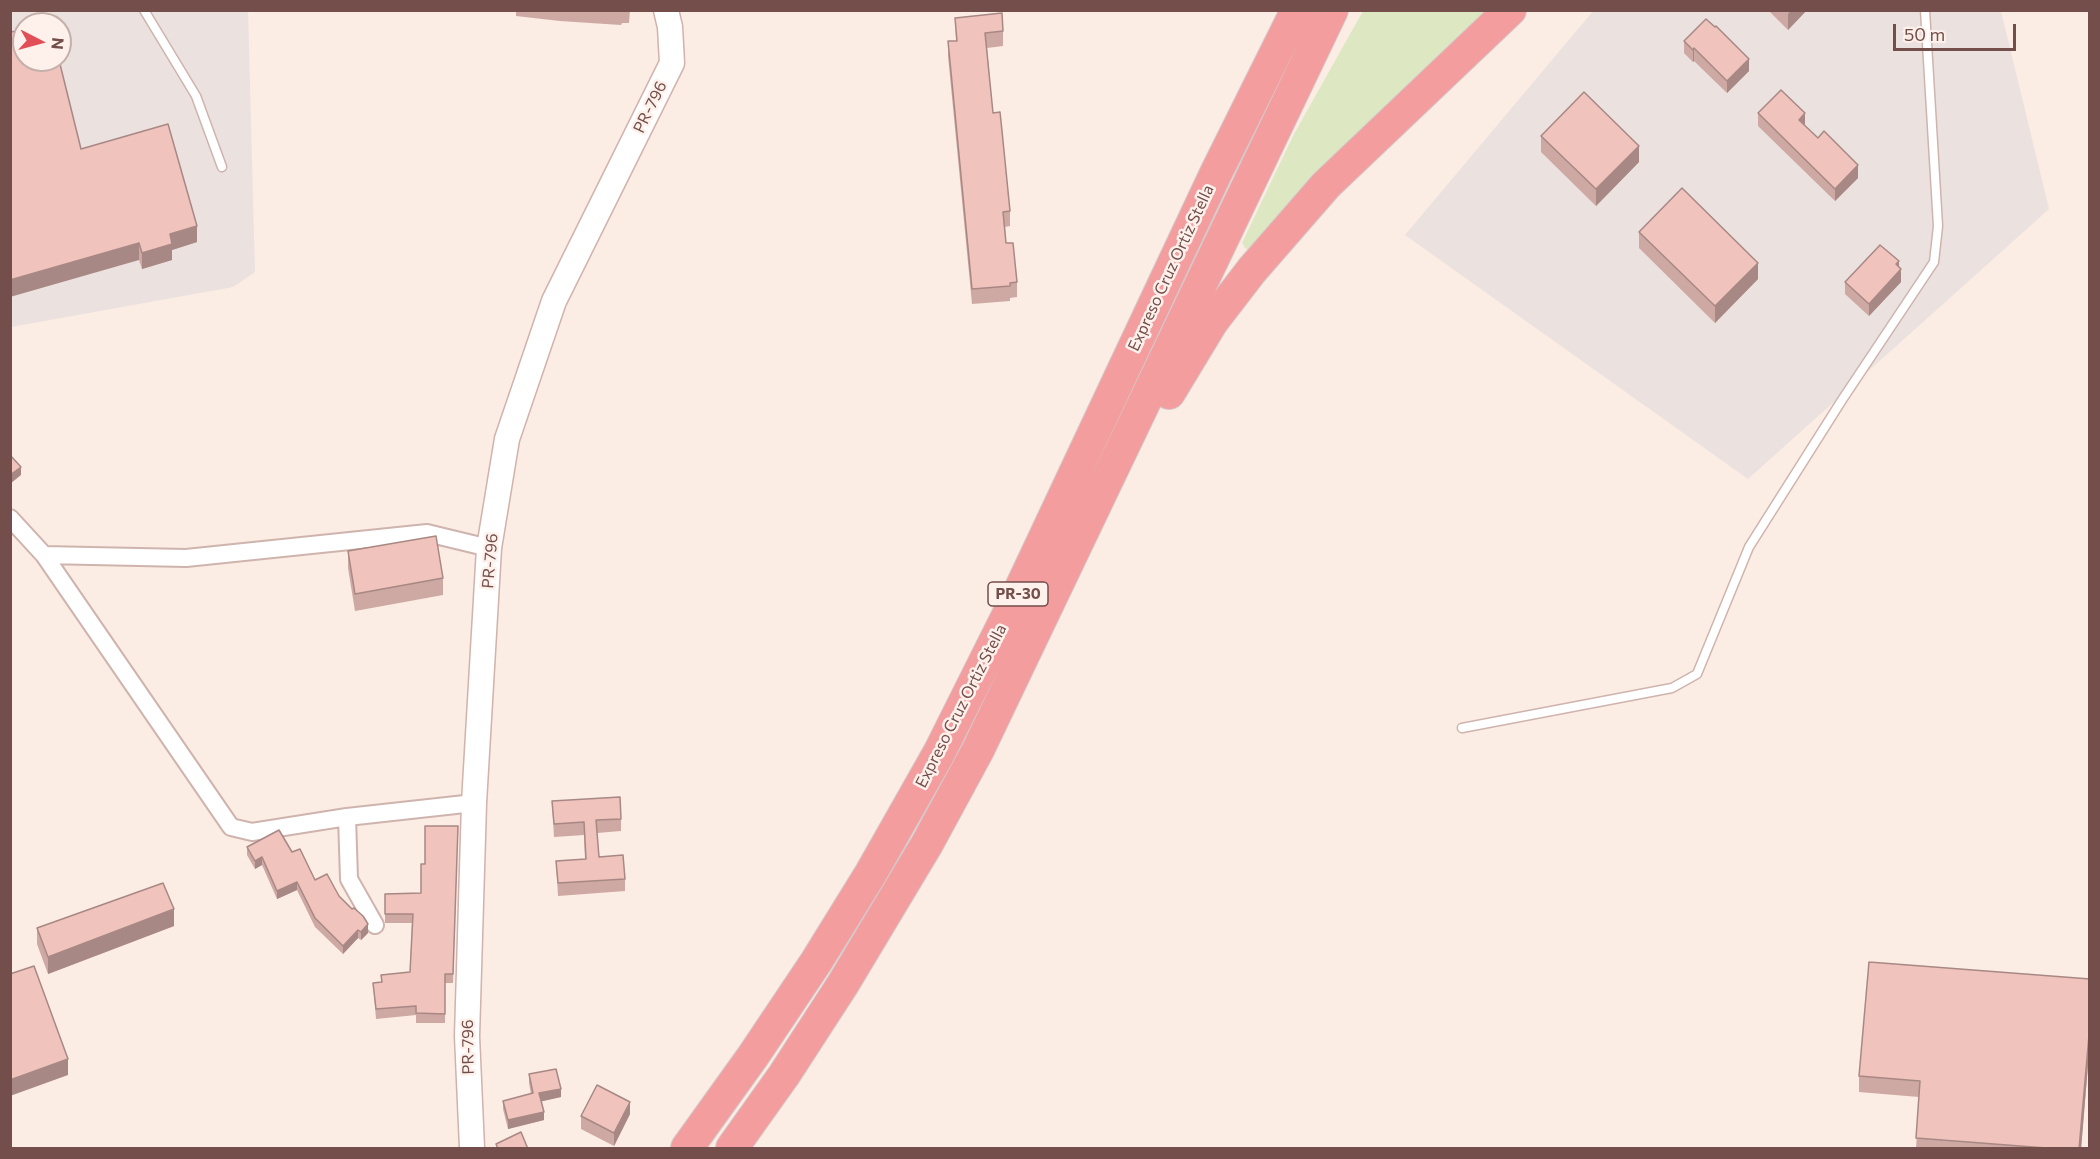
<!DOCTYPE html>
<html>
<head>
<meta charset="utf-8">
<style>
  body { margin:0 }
  #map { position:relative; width:2100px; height:1159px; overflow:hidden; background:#fbece4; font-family:Commissioner,sans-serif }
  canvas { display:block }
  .frame { position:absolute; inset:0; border:12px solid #734e4b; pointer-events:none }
  .north { position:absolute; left:12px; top:12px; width:60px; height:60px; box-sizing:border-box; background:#fef1eb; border:2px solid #c6b0ab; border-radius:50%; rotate:96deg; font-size:16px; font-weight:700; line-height:24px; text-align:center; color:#734e4b }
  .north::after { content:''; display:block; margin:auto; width:21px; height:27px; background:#e14e56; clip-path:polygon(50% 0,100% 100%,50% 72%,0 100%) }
  .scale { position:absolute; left:1893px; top:24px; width:123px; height:27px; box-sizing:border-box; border:3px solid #734e4b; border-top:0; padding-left:8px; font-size:18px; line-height:21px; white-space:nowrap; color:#734e4b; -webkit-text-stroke:4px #fef1eb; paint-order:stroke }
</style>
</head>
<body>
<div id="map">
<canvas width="2100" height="1159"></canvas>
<div class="frame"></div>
<div class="north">N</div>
<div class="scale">50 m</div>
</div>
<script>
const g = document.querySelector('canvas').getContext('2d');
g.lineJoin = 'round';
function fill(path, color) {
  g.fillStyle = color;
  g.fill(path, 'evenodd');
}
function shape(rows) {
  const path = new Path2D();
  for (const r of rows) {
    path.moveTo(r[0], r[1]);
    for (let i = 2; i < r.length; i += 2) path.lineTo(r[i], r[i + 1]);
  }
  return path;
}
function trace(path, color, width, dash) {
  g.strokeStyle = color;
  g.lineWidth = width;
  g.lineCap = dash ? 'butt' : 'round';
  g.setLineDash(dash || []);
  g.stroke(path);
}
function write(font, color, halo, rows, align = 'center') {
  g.font = font + ' Commissioner,sans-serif';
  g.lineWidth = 5;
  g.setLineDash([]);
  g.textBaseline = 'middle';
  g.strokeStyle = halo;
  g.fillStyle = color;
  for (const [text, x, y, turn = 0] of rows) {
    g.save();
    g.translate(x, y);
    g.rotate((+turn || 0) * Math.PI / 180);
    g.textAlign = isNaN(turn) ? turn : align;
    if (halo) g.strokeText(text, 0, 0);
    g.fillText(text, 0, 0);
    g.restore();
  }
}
const industrial = shape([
  [1594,10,2001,11,2049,209,1748,479,1405,235],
  [11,11,248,11,255,272,233,287,11,327],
  [24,24,60,24,60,60,24,60]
]);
const green = shape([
  [1363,11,1495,11,1251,252,1245,248,1242,243,1294,134]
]);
const lane = shape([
  [144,10,196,96,222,167],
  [1462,728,1672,688,1697,674,1749,547,1842,400,1934,262,1938,226,1925,10]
]);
const street = shape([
  [10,518,44,555,231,827,252,832,347,817,474,803],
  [44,555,186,558,427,533,489,548],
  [347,817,349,879,375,925]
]);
const secondary = shape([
  [472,1148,467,1036,474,803,489,548,507,439,554,301,672,63,670,27,666,10]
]);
const highway = shape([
  [1169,393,1212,322,1252,270,1326,185,1510,10],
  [687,1148,753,1056,816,962,871,873,939,753,1011,609,1216,173,1297,10],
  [732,1148,784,1075,843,984,927,844,978,750,1332,10]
]);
const wall = shape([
  [516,10,630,10,629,23,622,23,621,25,560,21,516,16],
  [1768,10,1807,10,1788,30],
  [955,18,1003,31,1003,46,987,48,993,113,1010,211,1010,226,1005,227,1006,243,1017,282,1017,297,1010,298,1010,301,972,304,948,56,948,41,956,41],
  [1684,41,1749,71,1727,93,1694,61,1693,62,1684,53],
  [1758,113,1805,126,1858,178,1835,201,1758,126],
  [1541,136,1639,162,1596,206,1541,152],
  [81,149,197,242,172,250,172,260,142,269,139,260],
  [1639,232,1758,279,1715,323,1639,248],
  [1899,267,1901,282,1869,316,1845,294,1845,282],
  [348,551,443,578,443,595,355,611,348,568],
  [552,801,621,819,621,831,597,833,599,857,625,879,625,891,558,896,556,861,585,859,584,835,554,837],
  [458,826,453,983,445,983,445,1023,416,1023,416,1015,376,1019,373,983,381,983,381,975,410,972,412,923,385,923,385,894,421,893,425,864],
  [247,847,292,852,315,880,339,896,368,933,361,940,358,938,343,954,315,927,297,890,277,899,262,865,255,869,247,855],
  [174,926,48,974,37,944,37,928],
  [2090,979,2090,1041,2081,1149,1916,1149,1919,1097,1859,1092,1859,1076],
  [529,1074,561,1097,541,1101,544,1120,508,1129,503,1109,503,1101,531,1094,529,1083],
  [630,1114,614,1146,581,1129,581,1116]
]);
const shadedWall = shape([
  [1791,10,1807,10,1788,30,1788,14],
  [1694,48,1694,61,1693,62,1693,50],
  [1749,59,1749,71,1727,93,1727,81],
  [1805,113,1805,125,1799,120],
  [1639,146,1639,162,1596,206,1596,189],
  [1858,165,1858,178,1835,201,1835,189],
  [197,226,197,242,172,250,172,260,142,269,142,253,170,234],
  [139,243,139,260,10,297,10,280],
  [1899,261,1899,271,1901,269,1901,282,1869,316,1869,304],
  [1758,263,1758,279,1715,323,1715,306],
  [21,467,21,475,10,484,10,475],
  [262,857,262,865,255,869,255,861],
  [297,882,297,890,277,899,277,891],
  [174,909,174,926,48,974,48,957],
  [368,924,368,933,361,940,361,932],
  [358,930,358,938,343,954,343,946],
  [2090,1024,2090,1041,2081,1149,2079,1149],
  [68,1059,68,1075,10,1096,10,1080],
  [561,1089,561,1097,539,1102,539,1093],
  [630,1102,630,1114,614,1146,614,1133],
  [544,1112,544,1120,508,1129,508,1120]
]);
const building = shape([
  [1002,13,1003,31,985,33,993,113,1000,112,1002,131,1010,211,1003,212,1006,243,1013,243,1017,282,1010,283,1010,286,972,289,948,41,957,41,955,18,1002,13],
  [1706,19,1715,27,1716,26,1749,59,1727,81,1694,48,1693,50,1684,41,1706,19],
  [24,30,24,60,59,60,81,149,168,124,197,226,170,234,172,244,142,253,139,243,10,280,10,32,24,30],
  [1781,90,1805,113,1799,120,1818,138,1824,131,1858,165,1835,189,1758,113,1781,90],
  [1584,92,1639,146,1596,189,1541,136,1584,92],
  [1682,188,1758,263,1715,306,1639,232,1682,188],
  [1880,245,1899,261,1896,264,1901,269,1869,304,1845,282,1880,245],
  [10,455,21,467,10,475,10,455],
  [436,536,443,578,355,594,348,551,436,536],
  [620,797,621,819,596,820,599,857,623,855,625,879,558,883,556,861,586,859,584,822,554,824,552,801,620,797],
  [425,826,458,826,453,974,445,974,445,1014,416,1013,416,1006,376,1009,373,983,382,982,381,975,410,972,413,914,385,914,385,894,421,893,421,864,425,864,425,826],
  [279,830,292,852,300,849,315,880,327,874,339,896,352,909,354,908,363,916,368,924,361,932,358,930,343,946,315,918,297,882,277,891,262,857,255,861,247,847,279,830],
  [163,883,174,909,48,957,37,928,163,883],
  [1869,962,2090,979,2090,1024,2079,1149,2059,1149,1916,1138,1920,1081,1859,1076,1869,962],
  [34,966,68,1059,10,1080,10,974,34,966],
  [556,1069,561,1089,539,1093,544,1112,508,1120,503,1101,533,1093,529,1074,556,1069],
  [597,1085,630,1102,614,1133,581,1116,597,1085],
  [521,1132,528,1149,498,1149,496,1144,521,1132]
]);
const shields = [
  [1018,594,60]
];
const shieldNames = [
  ["PR-30",1018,594]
];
const streetNames = [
  ["PR-796",650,107,-64],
  ["Expreso Cruz Ortiz Stella",1171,268,-65],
  ["PR-796",490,561,-85],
  ["Expreso Cruz Ortiz Stella",961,706,-63],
  ["PR-796",468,1047,-91]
];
fill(industrial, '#ebe1df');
fill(green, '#dde8c3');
trace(lane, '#cfb4ae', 11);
trace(street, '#cfb4ae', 20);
trace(secondary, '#d1b2ac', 27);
trace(highway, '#d5cac9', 34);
trace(lane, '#fff', 8);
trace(street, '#fff', 16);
trace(secondary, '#fff', 24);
trace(highway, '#f39d9f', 32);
fill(wall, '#cea8a3');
fill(shadedWall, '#a88884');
fill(building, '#f0c3bd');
trace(building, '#a88884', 1.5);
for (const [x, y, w] of shields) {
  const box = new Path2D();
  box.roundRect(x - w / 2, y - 12, w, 24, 4.5);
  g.fillStyle = '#fef1eb';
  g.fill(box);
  trace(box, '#734e4b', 1.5);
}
write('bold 15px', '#734e4b', null, shieldNames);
write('16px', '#734e4b', '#fef1eb', streetNames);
</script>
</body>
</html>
